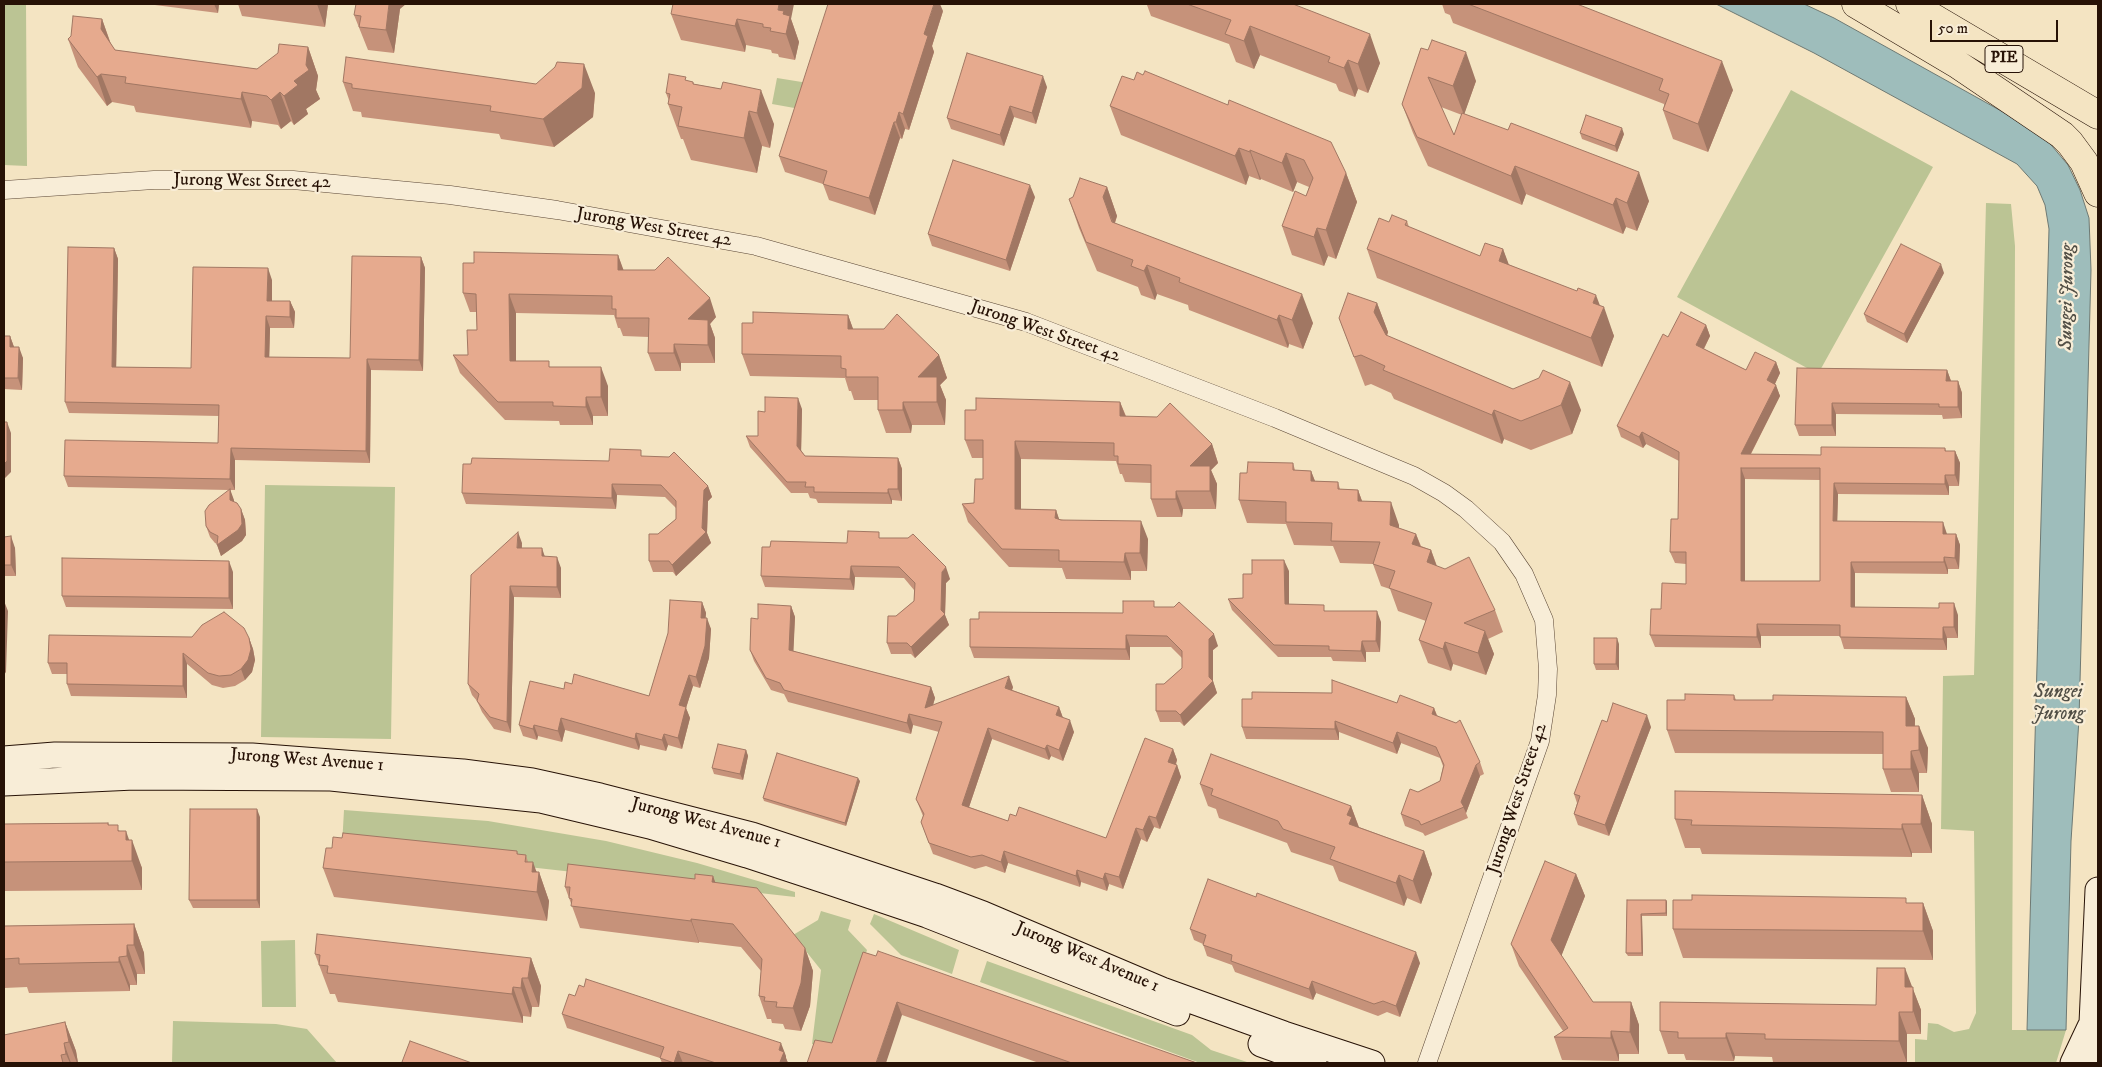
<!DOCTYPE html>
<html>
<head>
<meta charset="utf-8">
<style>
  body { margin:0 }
  #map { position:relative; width:2102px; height:1067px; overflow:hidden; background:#f4e4c2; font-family:"IM FELL DW Pica",serif }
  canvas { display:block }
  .frame { position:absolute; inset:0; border:5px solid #271206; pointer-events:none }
  .scale { position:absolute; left:1930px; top:20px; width:128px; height:22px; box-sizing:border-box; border:2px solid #271206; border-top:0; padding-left:6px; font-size:15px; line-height:18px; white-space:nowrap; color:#271206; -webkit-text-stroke:4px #f8edd7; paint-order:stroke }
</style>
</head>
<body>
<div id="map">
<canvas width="2102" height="1067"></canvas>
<div class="frame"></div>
<div class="scale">50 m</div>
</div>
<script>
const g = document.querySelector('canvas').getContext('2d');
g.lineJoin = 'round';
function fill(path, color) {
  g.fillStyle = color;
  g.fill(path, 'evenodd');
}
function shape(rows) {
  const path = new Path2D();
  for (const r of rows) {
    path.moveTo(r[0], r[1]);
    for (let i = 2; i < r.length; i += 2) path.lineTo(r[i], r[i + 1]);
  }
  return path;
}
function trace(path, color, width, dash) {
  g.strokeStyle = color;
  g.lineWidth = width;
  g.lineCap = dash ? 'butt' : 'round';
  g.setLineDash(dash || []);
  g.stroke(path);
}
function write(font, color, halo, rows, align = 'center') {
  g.font = font + ' "IM FELL DW Pica",serif';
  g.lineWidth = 4.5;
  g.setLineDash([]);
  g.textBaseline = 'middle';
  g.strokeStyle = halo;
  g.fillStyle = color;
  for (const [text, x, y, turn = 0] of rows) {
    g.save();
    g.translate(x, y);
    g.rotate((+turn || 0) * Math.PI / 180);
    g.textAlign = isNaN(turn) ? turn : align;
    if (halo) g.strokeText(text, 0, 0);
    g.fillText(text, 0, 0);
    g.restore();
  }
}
const green = shape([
  [4,4,26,4,27,166,4,165],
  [777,78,808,83,800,109,772,104],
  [1791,90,1933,167,1818,374,1677,297],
  [1986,203,2011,204,2015,246,2012,1030,2066,1030,2056,1063,1915,1063,1915,1039,1927,1040,1928,1023,1938,1024,1954,1032,1969,1029,1976,1013,1974,831,1941,829,1943,676,1974,675],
  [265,485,395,487,391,739,261,737],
  [344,810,488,821,606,841,697,863,795,892,795,897,342,846],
  [821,911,851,920,848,930,867,950,835,1051,812,1044,821,970,793,935,818,920],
  [874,914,959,950,952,974,901,955,870,924],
  [295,940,296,1007,262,1007,261,941],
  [987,961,1192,1035,1211,1050,1250,1063,1200,1063,980,982],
  [173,1021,276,1024,307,1029,337,1063,172,1063]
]);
const water = shape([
  [1716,4,1804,4,1834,18,2003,112,2047,140,2068,165,2080,190,2089,218,2091,270,2079,719,2071,841,2066,1030,2027,1030,2049,229,2045,205,2037,186,2017,164,1814,53,1716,4]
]);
const street = shape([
  [4,190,154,180,293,180,450,195,557,210,756,246,1026,322,1275,418,1414,476,1444,493,1466,509,1502,542,1524,574,1544,620,1548,669,1547,695,1540,741,1427,1063]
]);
const secondary = shape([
  [4,759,55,755,252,756,463,772,532,781,600,796,752,835,935,896,983,914,1162,990,1284,1034,1372,1063],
  [4,783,134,777,331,778,541,800,650,826,747,855,832,883,927,915,1177,1013],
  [1261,1044,1314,1063],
  [2073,1063,2090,1027],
  [2094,1063,2092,1023,2098,890]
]);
const highway = shape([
  [1856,4,1957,64,2062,135,2070,143,2084,162,2098,193],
  [1910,4,2098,115]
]);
const wall = shape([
  [147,4,219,4,218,13],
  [238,4,328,4,325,27,242,16],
  [1145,4,1293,4,1380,63,1368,93,1358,89,1355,97,1339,91,1336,84,1260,55,1254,69,1236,62,1229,44,1151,16,1147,5],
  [1442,4,1577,4,1733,90,1708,152,1673,139,1663,110,1664,106,1664,104,1453,23,1450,15,1445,13],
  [400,9,394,53,368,50,354,15],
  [943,11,932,46,934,52,909,130,905,129,902,139,900,138,875,215,829,200,823,184,785,172,779,156],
  [671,14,791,19,799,42,795,60,779,57,778,54,772,53,771,50,746,45,745,52,681,40],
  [102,19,111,44,115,50,257,69,308,47,318,76,316,90,320,99,306,109,308,114,294,125,291,121,281,129,278,125,252,121,251,128,136,112,134,106,112,102,107,106,78,67,68,39],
  [1421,48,1476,81,1464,114,1649,201,1637,231,1626,227,1623,234,1526,194,1522,205,1428,166,1413,133,1402,104],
  [1441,107,1462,115,1454,135],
  [1122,76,1346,173,1357,202,1336,259,1328,256,1324,266,1292,255,1282,226,1306,196,1309,187,1297,182,1293,192,1261,179,1260,180,1249,176,1246,185,1121,135,1110,106],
  [687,81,693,82,694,84,721,89,774,124,770,148,762,146,757,173,691,160,683,139,681,139,668,104,669,101,666,93],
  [343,82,595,93,593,117,554,147,501,139,499,134,362,117,361,112,353,111],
  [1047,87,1036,124,1014,117,1004,146,951,129,947,118],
  [1580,133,1624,134,1617,152,1582,139],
  [1107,187,1117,216,1115,223,1313,323,1303,349,1289,344,1288,348,1189,310,1188,305,1157,294,1155,300,1141,295,1138,287,1097,271,1079,228,1069,199],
  [1035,197,1010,271,932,246,928,234],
  [1407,221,1409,227,1480,256,1503,249,1508,264,1601,306,1614,336,1602,367,1377,278,1367,249,1389,222],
  [114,248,118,259,116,367,191,368,272,280,272,301,290,301,295,312,294,328,270,328,269,357,350,358,421,257,425,268,423,371,371,370,370,463,235,460,235,490,230,490,234,502,241,509,245,520,246,535,242,541,221,556,217,544,215,543,210,537,206,526,229,490,68,487,64,476,218,443,219,416,69,413,65,402],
  [618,255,623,270,716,317,710,324,715,338,715,363,681,363,681,371,655,371,648,353,649,337,623,336,620,328,618,328,614,315,516,313,516,361,551,367,608,386,608,416,593,416,593,425,560,425,559,421,505,420,460,373,453,355,468,355,477,330,476,312,470,312,463,293,474,263],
  [1944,273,1907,343,1867,322,1864,314],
  [1377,303,1388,332,1387,336,1513,389,1581,410,1572,434,1531,450,1504,439,1502,444,1394,399,1391,393,1371,384,1365,386,1339,318],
  [848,315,853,329,939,355,947,378,940,385,946,400,945,425,912,425,911,433,886,433,878,410,878,400,854,400,851,391,849,391,845,378,750,376,742,354,753,323],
  [1706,325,1710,336,1704,349,1746,370,1776,362,1780,373,1775,384,1780,396,1751,454,1821,455,1945,448,1946,451,1955,451,1960,463,1959,486,1949,486,1949,495,1838,494,1837,521,1947,534,1956,534,1960,545,1959,569,1948,569,1948,574,1855,573,1855,607,1958,615,1958,638,1947,638,1947,650,1844,649,1840,636,1761,636,1761,648,1655,647,1650,635,1661,609,1686,584,1686,564,1675,563,1670,552,1678,519,1679,461,1646,444,1643,448,1621,437,1617,426,1668,337],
  [1745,479,1820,480,1820,581,1745,581],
  [4,336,10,336,14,347,23,358,22,390,4,389],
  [1797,368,1947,370,1951,381,1958,381,1962,393,1962,418,1943,419,1942,415,1836,414,1836,436,1799,436,1795,425],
  [1120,402,1126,416,1212,444,1218,463,1211,470,1217,484,1216,509,1183,509,1182,517,1157,517,1151,499,1151,483,1125,482,1122,474,1120,474,1116,461,1021,459,1021,509,1056,510,1059,519,1148,539,1147,571,1131,571,1131,580,1066,579,1062,568,1009,567,968,522,962,504,974,503,983,479,983,458,972,458,965,440,976,410],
  [802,409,801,450,805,456,898,458,902,469,902,501,892,500,892,504,818,503,816,499,810,498,808,493,791,493,750,447,746,436,758,436,765,412],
  [643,456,708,486,712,497,708,501,707,533,711,543,676,576,673,572,653,572,649,561,658,534,676,519,676,508,665,497,617,495,616,509,466,504,462,493,471,464,609,461],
  [1293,463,1295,470,1311,471,1315,481,1338,482,1340,489,1358,490,1362,501,1399,525,1399,528,1416,534,1421,546,1431,550,1437,566,1495,610,1503,632,1488,639,1494,654,1486,675,1453,664,1451,671,1428,663,1419,640,1426,621,1398,611,1390,589,1381,586,1373,564,1340,563,1333,546,1294,545,1286,524,1247,523,1239,500,1247,473],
  [4,532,5,537,15,548,16,576,4,576],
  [881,538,950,579,946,583,945,615,949,625,915,658,911,654,891,654,887,643,896,616,914,601,914,590,904,578,855,577,854,590,765,587,761,576,770,547,847,543],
  [522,543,522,548,545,556,561,568,561,598,514,597,511,733,494,729,482,712,477,701,472,695,468,684],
  [1289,571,1289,605,1326,611,1381,622,1380,652,1366,652,1366,662,1333,661,1331,657,1278,657,1232,610,1228,599,1243,598,1252,574],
  [233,572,233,609,66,607,62,596],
  [702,602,706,613,705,618,711,629,709,658,700,688,693,686,686,708,690,718,682,749,668,745,666,751,640,745,639,750,565,730,562,742,538,736,537,740,523,736,519,725,564,689,572,684,649,696],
  [791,606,795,617,793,651,931,687,935,698,933,705,1013,687,1012,690,1059,707,1063,718,1074,732,1063,761,1051,756,1049,760,992,739,969,807,1008,821,1016,816,1106,838,1173,749,1177,760,1176,765,1177,765,1181,777,1160,829,1154,827,1147,842,1141,839,1123,889,1109,884,1107,891,1081,882,1080,887,1008,863,1005,873,986,866,975,869,933,854,921,822,923,816,916,799,939,732,913,725,911,734,788,702,784,694,771,690,754,661,750,650,758,619],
  [1156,607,1218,646,1213,650,1213,681,1217,693,1184,726,1180,722,1160,722,1156,711,1164,684,1182,668,1182,658,1171,647,1130,647,1130,660,974,658,970,647,979,619,1123,613],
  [192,637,249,638,253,649,255,660,252,672,245,680,235,686,223,688,212,685,187,664,187,698,71,696,67,684,67,674,52,674,48,663],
  [1619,644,1619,670,1596,670,1594,664],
  [1734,695,1736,700,1773,700,1906,697,1915,719,1915,726,1928,748,1927,773,1919,773,1919,792,1891,792,1883,769,1883,754,1675,753,1667,730,1685,700],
  [1397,703,1434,708,1437,715,1480,762,1484,774,1480,776,1466,813,1468,818,1425,836,1423,833,1405,826,1401,814,1418,792,1440,781,1443,766,1440,758,1401,743,1397,754,1339,732,1339,740,1246,739,1242,727],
  [1607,722,1651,727,1609,836,1578,825,1574,814,1577,803,1574,794],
  [746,750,748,756,743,780,714,774,712,768],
  [860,781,846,826,764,801,763,798],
  [1200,784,1351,806,1359,827,1424,851,1432,874,1421,904,1407,898,1404,906,1339,881,1333,866,1291,852,1287,843,1219,818,1216,809,1208,806],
  [1922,795,1932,824,1932,853,1912,853,1912,857,1702,854,1700,848,1685,848,1675,819],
  [260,817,260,908,193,908,189,900],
  [108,823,109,825,120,831,129,840,142,868,142,890,4,891,4,824],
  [342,838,517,851,518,854,526,855,528,862,537,872,539,872,549,901,547,921,334,897,323,868,332,848],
  [1576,874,1585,896,1561,956,1593,1002,1631,1002,1639,1025,1639,1054,1619,1054,1619,1061,1562,1060,1554,1037,1563,1031,1519,966,1511,944],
  [713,876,715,883,805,948,813,971,810,1006,801,1031,785,1029,783,1024,772,1023,771,1019,767,1019,759,996,761,971,741,947,699,942,699,943,580,928,565,887,695,879],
  [1627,900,1666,900,1667,902,1667,916,1642,916,1643,956,1628,956,1626,953],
  [1908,903,1923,903,1933,931,1933,960,1683,958,1673,929],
  [134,924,144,953,145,974,137,974,137,985,130,985,130,991,29,993,27,987,4,988,4,926],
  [1190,929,1420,963,1400,1017,1387,1012,1378,1016,1316,993,1313,1000,1235,972,1232,965,1207,956,1203,944,1194,940],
  [863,952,1197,1063,1039,1063,902,1015,832,1043],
  [315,954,531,958,541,986,539,1007,532,1007,531,1017,523,1016,523,1023,338,1002,335,994,330,994],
  [1912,987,1921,1010,1921,1034,1907,1034,1907,1063,1773,1062,1772,1057,1735,1056,1734,1061,1686,1060,1684,1054,1668,1054,1660,1031,1876,1005],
  [562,1014,786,1056,786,1058,788,1063,662,1063,660,1058,567,1028],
  [65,1022,76,1051,78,1063,4,1063]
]);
const shadedWall = shape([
  [214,4,219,4,218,13],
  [317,4,328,4,325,27],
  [389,4,406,4,400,9,394,53,386,30],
  [779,4,794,4,791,19,799,42,795,60,786,34,778,10],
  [934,4,940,4,943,11,932,46,934,52,909,130,903,114,924,34],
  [102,19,112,48,101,29],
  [737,19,746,45,745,52,735,26],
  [1250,26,1260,55,1254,69,1244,41],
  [1370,34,1380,63,1368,93,1358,64],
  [308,47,318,76,316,90,320,99,306,109,308,114,294,125,284,96,306,65],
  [1466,52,1476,81,1464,115,1453,86],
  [1348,60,1358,89,1355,97,1344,68],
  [1722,61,1733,90,1708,152,1698,124],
  [584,64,595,93,593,117,554,147,543,119],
  [101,74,112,102,107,106,97,77],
  [1043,76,1047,87,1036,124,1032,113],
  [761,90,774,124,770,148,757,113],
  [242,92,252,121,251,128,241,99],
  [280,92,291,121,281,129,271,100],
  [1010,106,1014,117,1004,146,1000,135],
  [749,111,762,146,757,173,744,138],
  [899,112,905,129,902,139,896,122],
  [894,122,900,138,875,215,869,198],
  [1622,128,1624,134,1617,152,1615,146],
  [1239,148,1249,176,1246,185,1235,156],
  [1250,150,1261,179,1260,180,1250,152],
  [1286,153,1297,182,1293,192,1282,163],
  [1515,166,1526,194,1522,205,1511,176],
  [1639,172,1649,201,1637,231,1627,203],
  [1346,173,1357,202,1336,259,1326,230],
  [1030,185,1035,197,1010,271,1006,260],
  [1107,187,1117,216,1114,225,1103,197],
  [1616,198,1626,227,1623,234,1613,205],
  [1317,228,1328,256,1324,266,1314,237],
  [114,248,118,259,116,378,112,367],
  [1503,249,1514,278,1499,261],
  [618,255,625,274,618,270],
  [421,257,425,268,423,371,419,360],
  [1941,264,1944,273,1907,343,1904,334],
  [1147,265,1157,294,1155,300,1144,271],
  [268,268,272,280,272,312,267,301],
  [509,294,516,313,516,379,510,361],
  [1302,294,1313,323,1303,349,1292,320],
  [1596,295,1602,311,1604,307,1614,336,1602,367,1591,338,1593,303],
  [710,298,716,317,710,324,715,338,715,363,708,345,688,319],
  [290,301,295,312,294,328,290,317],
  [1377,303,1388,332,1385,341,1374,312],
  [848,315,856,337,848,329],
  [1279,315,1289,344,1288,348,1277,320],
  [266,316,270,328,269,368,265,357],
  [1706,325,1710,336,1700,356,1696,345],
  [10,336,14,347,10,347],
  [674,344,681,363,681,371,674,353],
  [19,347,23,358,22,390,18,378],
  [939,355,947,378,940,385,946,400,945,425,937,402,918,377],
  [367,359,371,370,370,463,366,451],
  [1776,362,1780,373,1771,392,1767,380],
  [601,367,608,386,608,416,601,397],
  [1947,370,1951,381,1946,381],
  [1958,381,1962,393,1962,418,1958,407],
  [1570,382,1581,410,1572,434,1561,405],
  [1776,385,1780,396,1745,465,1741,454],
  [586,397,593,416,593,425,586,407],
  [798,398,802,409,801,457,797,446],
  [903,402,912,425,911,433,903,410],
  [1120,402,1127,420,1120,416],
  [1832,403,1836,414,1836,436,1832,425],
  [1494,410,1504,439,1502,444,1492,415],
  [7,422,11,433,11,472,4,479,4,464],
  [1642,432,1646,444,1643,448,1639,437],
  [1015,441,1021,459,1021,527,1015,509],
  [1212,444,1218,463,1211,470,1217,484,1216,509,1210,491,1190,466],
  [231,448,235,460,235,490,230,479],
  [1955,451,1960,463,1959,486,1955,475],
  [898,458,902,469,902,501,898,489],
  [1741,468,1745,479,1745,592,1741,581],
  [1311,471,1320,494,1311,481],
  [1945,475,1949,486,1949,495,1945,484],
  [1834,483,1838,494,1837,532,1833,521],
  [612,484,617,495,616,509,612,498],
  [708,486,712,497,708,501,707,533,711,543,676,576,672,565,702,528,704,490],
  [230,489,234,500,234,511,230,500],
  [888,489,892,500,892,504,888,493],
  [1358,490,1366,512,1358,501],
  [1176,491,1183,509,1182,517,1176,499],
  [1391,502,1399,525,1399,547,1390,525],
  [241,509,245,520,246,535,242,541,221,556,217,545],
  [1056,510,1062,528,1055,518],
  [1141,521,1148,539,1147,571,1140,553],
  [1943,522,1947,534,1943,534],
  [518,532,522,543,521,559,517,548],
  [1416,534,1424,556,1412,544],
  [1956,534,1960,545,1959,569,1955,558],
  [11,536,15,548,16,576,11,565],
  [542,548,546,560,542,556],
  [1431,550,1439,573,1427,562],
  [1125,553,1131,571,1131,580,1124,562],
  [557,557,561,568,561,598,557,587],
  [1944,557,1948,569,1948,574,1944,562],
  [1284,560,1289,571,1289,616,1285,604],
  [229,561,233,572,233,609,229,598],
  [1851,562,1855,573,1855,619,1851,607],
  [851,566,855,577,854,590,850,579],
  [946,567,950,579,946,583,945,615,949,625,915,658,911,647,941,610,942,572],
  [510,586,514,597,511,733,507,722],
  [4,601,8,611,6,672,4,675],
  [702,602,706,613,705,629,701,618],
  [1954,603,1958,615,1958,638,1954,627],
  [791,606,795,617,793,662,789,650],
  [1377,611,1381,622,1380,652,1376,641],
  [707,618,711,629,709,658,700,688,696,677],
  [1757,624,1761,636,1761,648,1757,637],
  [1943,627,1947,638,1947,650,1943,639],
  [1485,631,1494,654,1486,675,1478,653],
  [1214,634,1218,646,1213,650,1213,681,1217,693,1184,726,1180,715,1209,677,1209,639],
  [1126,635,1130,647,1130,660,1126,649],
  [249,638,253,649,255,660,252,672,245,680,241,669],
  [1617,638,1619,644,1619,670,1616,664],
  [1362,641,1366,652,1366,662,1361,651],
  [1445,642,1453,664,1451,671,1443,649],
  [183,653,187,664,187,698,183,686],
  [689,675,693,686,686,708,690,718,682,749,678,738,679,705],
  [1009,676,1013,687,1009,699,1005,688],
  [931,687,935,698,929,719,925,708],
  [1906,697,1915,719,1914,748,1906,726],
  [1059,707,1063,718,1056,715],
  [1434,708,1438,719,1432,714],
  [909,714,913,725,911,734,907,723],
  [1647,715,1651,727,1609,836,1605,825],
  [561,718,565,730,562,742,558,731],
  [1070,720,1074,732,1063,761,1059,750],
  [1335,721,1339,732,1339,740,1335,729],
  [534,725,538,736,537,740,533,729],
  [1919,726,1928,748,1927,773,1919,750],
  [988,728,992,739,966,816,962,805],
  [1397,732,1401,743,1397,754,1393,743],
  [636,733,640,745,639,750,635,739],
  [664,734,668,745,666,751,662,740],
  [1047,745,1051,756,1049,760,1045,749],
  [1173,749,1177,760,1172,773,1168,762],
  [746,750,748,756,743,780,740,774],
  [1911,751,1919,773,1919,792,1911,769],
  [1177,765,1181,777,1160,829,1156,818],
  [1476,765,1480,776,1466,813,1461,802],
  [858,778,860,781,846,826,845,823],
  [1922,795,1932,824,1932,853,1921,824],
  [1351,806,1359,828,1349,824,1347,815],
  [257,809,260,817,260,908,257,900],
  [1149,816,1154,827,1147,842,1143,830],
  [1902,824,1912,853,1912,857,1902,829],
  [1136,828,1141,839,1123,889,1119,877],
  [126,831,132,848,132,840,142,868,142,890,132,861,126,840],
  [1004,851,1008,863,1005,873,1001,862],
  [1424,851,1432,874,1421,904,1413,881],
  [533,862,538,876,539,872,549,901,547,921,537,892,532,872],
  [1077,870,1081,882,1080,887,1076,876],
  [1105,873,1109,884,1107,891,1103,879],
  [1576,874,1585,896,1559,962,1551,940],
  [1399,875,1407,898,1404,906,1396,883],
  [713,876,721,898,712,882],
  [1666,900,1667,902,1667,916,1666,913],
  [1923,903,1933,931,1933,960,1923,931],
  [1641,914,1642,916,1643,956,1642,953],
  [691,919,699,942,699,943,691,921],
  [134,924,144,953,145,974,134,945],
  [127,945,137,974,137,985,127,956],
  [805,948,813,971,810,1006,801,1031,793,1008],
  [1416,952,1420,963,1400,1017,1396,1006],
  [119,957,130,985,130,991,119,962],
  [531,958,541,986,539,1007,528,978],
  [1905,968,1921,1010,1921,1034,1905,987],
  [522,978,532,1007,531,1017,521,988],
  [1312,981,1316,993,1313,1000,1309,989],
  [513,987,523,1016,523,1023,512,994],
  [897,1002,902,1015,886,1063,876,1063],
  [1631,1002,1639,1025,1639,1054,1630,1032],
  [1899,1012,1907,1034,1907,1063,1899,1041],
  [65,1022,76,1051,78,1063,77,1063,69,1042],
  [1611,1031,1619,1054,1619,1061,1611,1038],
  [1726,1033,1735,1056,1734,1061,1726,1038],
  [64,1043,71,1063,70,1063,66,1054],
  [781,1043,786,1056,786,1058,788,1063,780,1063,779,1050],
  [678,1051,683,1063,674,1063]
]);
const building = shape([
  [356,4,389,4,386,30,359,27,361,16,354,15,356,4],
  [673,4,779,4,778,10,784,11,783,14,790,16,786,34,770,31,771,28,763,27,763,24,737,19,735,26,671,14,673,4],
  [828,4,934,4,924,34,928,36,903,114,899,112,896,122,894,122,869,198,823,184,827,171,779,156,828,4],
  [1187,4,1293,4,1370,34,1358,64,1348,60,1344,68,1328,62,1330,57,1250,26,1244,41,1225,34,1231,20,1187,4],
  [1468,4,1577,4,1722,61,1698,124,1663,110,1669,94,1659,90,1663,79,1468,4],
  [73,16,102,19,101,29,115,50,257,69,278,53,279,44,308,47,306,65,309,70,294,81,298,85,284,96,280,92,271,100,267,96,242,92,241,99,125,83,126,77,101,74,97,77,68,39,71,36,73,16],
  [1432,40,1466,52,1453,86,1428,77,1454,135,1462,113,1508,130,1511,123,1639,172,1627,203,1616,198,1613,205,1515,166,1511,176,1417,137,1402,104,1421,48,1428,50,1432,40],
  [967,53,1043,76,1032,113,1010,106,1000,135,947,118,967,53],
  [346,57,536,84,555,67,557,62,584,64,582,88,543,119,490,111,491,106,352,88,352,84,343,82,346,57],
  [1145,71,1228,105,1229,100,1331,142,1346,173,1326,230,1317,228,1314,237,1282,226,1295,191,1306,196,1313,178,1304,160,1286,153,1282,163,1250,150,1250,152,1239,148,1235,156,1110,106,1122,76,1134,80,1137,72,1143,75,1145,71],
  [669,74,686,77,685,80,693,82,693,84,721,89,723,82,761,90,757,113,749,111,744,138,678,126,682,107,668,104,670,94,666,93,669,74],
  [1586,115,1622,128,1615,146,1580,133,1586,115],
  [953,160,1030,185,1006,260,928,234,953,160],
  [1080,178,1107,187,1103,197,1112,222,1302,294,1292,320,1279,315,1277,320,1179,282,1180,278,1147,265,1144,271,1131,266,1133,260,1086,242,1069,199,1073,197,1080,178],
  [1392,215,1407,221,1405,225,1480,256,1485,243,1503,249,1499,261,1577,291,1578,288,1596,295,1593,303,1604,307,1591,338,1367,249,1379,218,1389,222,1392,215],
  [1901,244,1941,264,1904,334,1864,314,1901,244],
  [68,247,114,248,112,367,191,368,193,267,268,268,267,301,290,301,290,317,266,316,265,357,350,358,352,256,421,257,419,360,367,359,366,451,231,448,230,479,64,476,65,440,218,443,219,405,65,402,68,247],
  [474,252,618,255,618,270,655,270,668,257,710,298,688,319,708,320,708,345,674,344,674,353,648,353,649,318,616,318,616,309,612,309,612,296,509,294,510,361,549,361,549,367,601,367,601,397,586,397,586,407,553,406,553,402,498,402,453,355,468,355,467,330,477,330,476,294,463,293,463,263,474,263,474,252],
  [1348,293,1377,303,1374,312,1386,335,1513,389,1539,378,1543,370,1570,382,1561,405,1521,421,1494,410,1492,415,1383,370,1385,366,1361,355,1354,357,1339,318,1348,293],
  [753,312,848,315,848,329,884,329,897,314,939,355,918,377,937,377,937,402,903,402,903,410,878,410,878,377,846,377,846,369,841,368,841,356,742,354,742,323,753,323,753,312],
  [1681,312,1706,325,1696,345,1746,370,1755,352,1776,362,1767,380,1776,385,1741,454,1821,455,1821,447,1945,448,1945,451,1955,451,1955,475,1945,475,1945,484,1834,483,1833,521,1943,522,1943,534,1956,534,1955,558,1944,557,1944,562,1851,562,1851,607,1939,608,1939,603,1954,603,1954,627,1943,627,1943,639,1840,637,1840,625,1757,624,1757,637,1650,635,1651,609,1661,609,1662,583,1686,584,1686,552,1670,552,1671,519,1678,519,1679,452,1642,432,1639,437,1617,426,1663,334,1668,337,1681,312],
  [1741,468,1820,468,1820,581,1741,581,1741,468],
  [4,336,10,336,10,347,19,347,18,378,4,378,4,336],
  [1797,368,1947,370,1946,381,1958,381,1958,407,1939,407,1939,404,1832,403,1832,425,1795,425,1797,368],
  [765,397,798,398,797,446,805,456,898,458,898,489,888,489,888,493,814,492,814,487,805,487,806,482,787,482,746,436,758,436,758,411,765,412,765,397],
  [976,398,1120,402,1120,416,1157,417,1170,403,1212,444,1190,466,1210,466,1210,491,1176,491,1176,499,1151,499,1151,465,1118,464,1118,456,1114,456,1114,443,1015,441,1015,509,1056,510,1055,518,1061,520,1141,521,1140,553,1125,553,1124,562,1059,561,1059,550,1002,549,962,504,974,503,975,479,983,479,983,440,965,440,965,410,976,410,976,398],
  [4,422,7,422,7,461,4,464,4,422],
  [610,449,641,450,641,456,669,457,674,452,708,486,704,490,702,528,706,532,672,565,669,561,649,561,649,534,658,534,676,519,676,501,661,485,612,484,612,498,462,493,463,464,471,464,472,458,609,461,610,449],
  [1248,462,1293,463,1293,470,1311,471,1311,481,1338,482,1338,489,1358,490,1358,501,1391,502,1390,525,1416,534,1412,544,1431,550,1427,562,1445,569,1469,557,1495,610,1464,623,1485,631,1478,653,1445,642,1443,649,1419,640,1432,603,1389,588,1395,571,1373,564,1380,542,1331,541,1332,523,1286,522,1286,502,1239,500,1240,473,1247,473,1248,462],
  [230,489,230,500,237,503,241,509,242,524,238,530,217,545,218,536,210,532,206,526,205,511,209,505,230,489],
  [848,531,879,532,879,538,908,538,913,534,946,567,942,572,941,610,945,614,911,647,907,643,887,643,888,616,896,616,914,601,915,583,899,567,851,566,850,579,761,576,762,547,770,547,771,541,847,543,848,531],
  [518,532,517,548,542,548,542,556,557,557,557,587,510,586,507,722,490,717,477,701,479,694,468,684,471,575,518,532],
  [11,536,11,565,4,565,4,537,11,536],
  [62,558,229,561,229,598,62,596,62,558],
  [1252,560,1284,560,1285,604,1324,605,1324,611,1377,611,1376,641,1362,641,1361,651,1329,650,1329,646,1274,645,1228,599,1243,598,1243,574,1252,574,1252,560],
  [670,600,702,602,701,618,707,618,705,646,696,677,689,675,679,705,686,707,678,738,664,734,662,740,636,733,635,739,561,718,558,731,534,725,533,729,519,725,530,681,564,689,565,682,572,684,574,674,649,696,668,633,670,600],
  [1123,601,1154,601,1154,607,1174,607,1179,602,1214,634,1209,639,1209,677,1213,681,1180,715,1176,711,1156,711,1156,684,1164,684,1182,668,1182,651,1167,636,1126,635,1126,649,970,647,970,619,979,619,979,612,1123,613,1123,601],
  [758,604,791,606,789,650,931,687,925,708,1009,676,1005,688,1059,707,1056,715,1070,720,1059,750,1047,745,1045,749,988,728,962,805,1008,821,1010,814,1016,816,1019,807,1106,838,1145,738,1173,749,1168,762,1177,765,1156,818,1149,816,1143,830,1136,828,1119,877,1105,873,1103,879,1077,870,1076,876,1004,851,1001,862,982,855,971,857,929,843,921,822,924,814,916,799,942,722,909,714,907,723,784,690,780,683,766,678,750,650,751,618,758,619,758,604],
  [224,612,244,628,249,638,251,649,248,660,241,669,231,675,219,676,208,673,183,653,183,686,67,684,67,663,48,663,49,635,192,637,202,625,224,612],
  [1594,638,1617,638,1616,664,1594,664,1594,638],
  [1332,680,1397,703,1400,695,1434,708,1432,714,1456,723,1460,720,1480,762,1476,765,1461,802,1464,807,1421,825,1419,821,1401,814,1410,789,1418,792,1440,781,1444,765,1436,747,1397,732,1393,743,1335,721,1335,729,1242,727,1242,699,1252,699,1252,692,1332,693,1332,680],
  [1685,694,1734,695,1734,700,1773,700,1773,695,1906,697,1906,726,1919,726,1919,750,1911,751,1911,769,1883,769,1883,732,1667,730,1667,700,1685,700,1685,694],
  [1613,703,1647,715,1605,825,1574,814,1580,796,1574,794,1602,720,1607,722,1613,703],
  [718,744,746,750,740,774,712,768,718,744],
  [777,753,858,778,845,823,763,798,777,753],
  [1211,754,1351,806,1347,815,1352,817,1349,824,1424,851,1413,881,1399,875,1396,883,1330,859,1335,847,1283,829,1278,821,1211,795,1213,789,1200,784,1211,754],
  [1675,791,1922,795,1921,824,1902,824,1902,829,1691,825,1692,820,1675,819,1675,791],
  [190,809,257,809,257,900,189,900,190,809],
  [108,823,108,825,118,825,118,831,126,831,126,840,132,840,132,861,4,862,4,824,108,823],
  [343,833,517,851,517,854,526,855,525,862,533,862,532,872,539,872,537,892,323,868,326,848,332,848,333,837,342,838,343,833],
  [1545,861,1576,874,1551,940,1593,1002,1631,1002,1630,1032,1611,1031,1611,1038,1554,1037,1568,1028,1511,944,1545,861],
  [568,864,695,879,695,874,713,876,712,882,757,888,805,948,801,983,793,1008,776,1007,777,1002,764,1001,765,997,759,996,762,959,733,924,691,919,691,921,571,906,572,899,569,898,570,887,565,887,568,864],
  [1208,879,1256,897,1257,893,1416,952,1396,1006,1383,1001,1374,1004,1312,981,1309,989,1231,961,1232,955,1203,945,1206,935,1190,929,1208,879],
  [1692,895,1906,898,1906,903,1923,903,1923,931,1673,929,1673,900,1692,900,1692,895],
  [1627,900,1666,900,1666,913,1641,914,1642,953,1626,953,1627,900],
  [134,924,134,945,127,945,127,956,119,957,119,962,19,964,19,958,4,959,4,926,134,924],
  [317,934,531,958,528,978,522,978,521,988,513,987,512,994,327,973,328,966,319,965,320,955,315,954,317,934],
  [878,951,1197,1063,1072,1063,897,1002,876,1063,807,1063,815,1040,832,1043,863,952,876,956,878,951],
  [1877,968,1905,968,1905,987,1913,987,1913,1012,1899,1012,1899,1041,1765,1039,1765,1034,1726,1033,1726,1038,1678,1038,1678,1032,1660,1031,1660,1002,1876,1005,1877,968],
  [586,979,781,1043,779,1050,784,1052,780,1062,783,1063,716,1063,678,1051,674,1063,660,1058,664,1047,562,1014,569,994,575,996,579,985,584,987,586,979],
  [65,1022,69,1042,64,1043,66,1054,61,1055,63,1063,4,1063,4,1035,65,1022],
  [410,1041,472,1063,405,1063,402,1062,410,1041]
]);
const shields = [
  [2004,59,38]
];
const shieldNames = [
  ["PIE",2004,59]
];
const streetNames = [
  ["Jurong West Street 42",252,182,1],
  ["Jurong West Street 42",654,228,10],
  ["Jurong West Street 42",1045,332,19],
  ["Jurong West Avenue 1",307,761,4],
  ["Jurong West Street 42",1518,799,-72],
  ["Jurong West Avenue 1",706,824,15],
  ["Jurong West Avenue 1",1087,958,23]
];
const waterNames = [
  ["Sungei Jurong",2068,297,-89],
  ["Sungei",2058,693],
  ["Jurong",2058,715]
];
fill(green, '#bbc494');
fill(water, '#9ebdbb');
trace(water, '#6e7973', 1);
trace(street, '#5a4635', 19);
trace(secondary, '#271206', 27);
trace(highway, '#271206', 29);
trace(street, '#f8edd7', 18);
trace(secondary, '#f8edd7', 25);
trace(highway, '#f4e4c2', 28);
fill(wall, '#c6927a');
fill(shadedWall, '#a17763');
fill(building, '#e6aa8e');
trace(building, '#a17763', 1);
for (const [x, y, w] of shields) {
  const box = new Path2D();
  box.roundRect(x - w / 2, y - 13.5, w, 27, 4);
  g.fillStyle = '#f8edd7';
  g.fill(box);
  trace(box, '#271206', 1);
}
write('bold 16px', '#271206', null, shieldNames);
write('18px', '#271206', '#f8edd7', streetNames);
write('italic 19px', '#514e45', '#f8edd7', waterNames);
</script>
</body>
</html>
